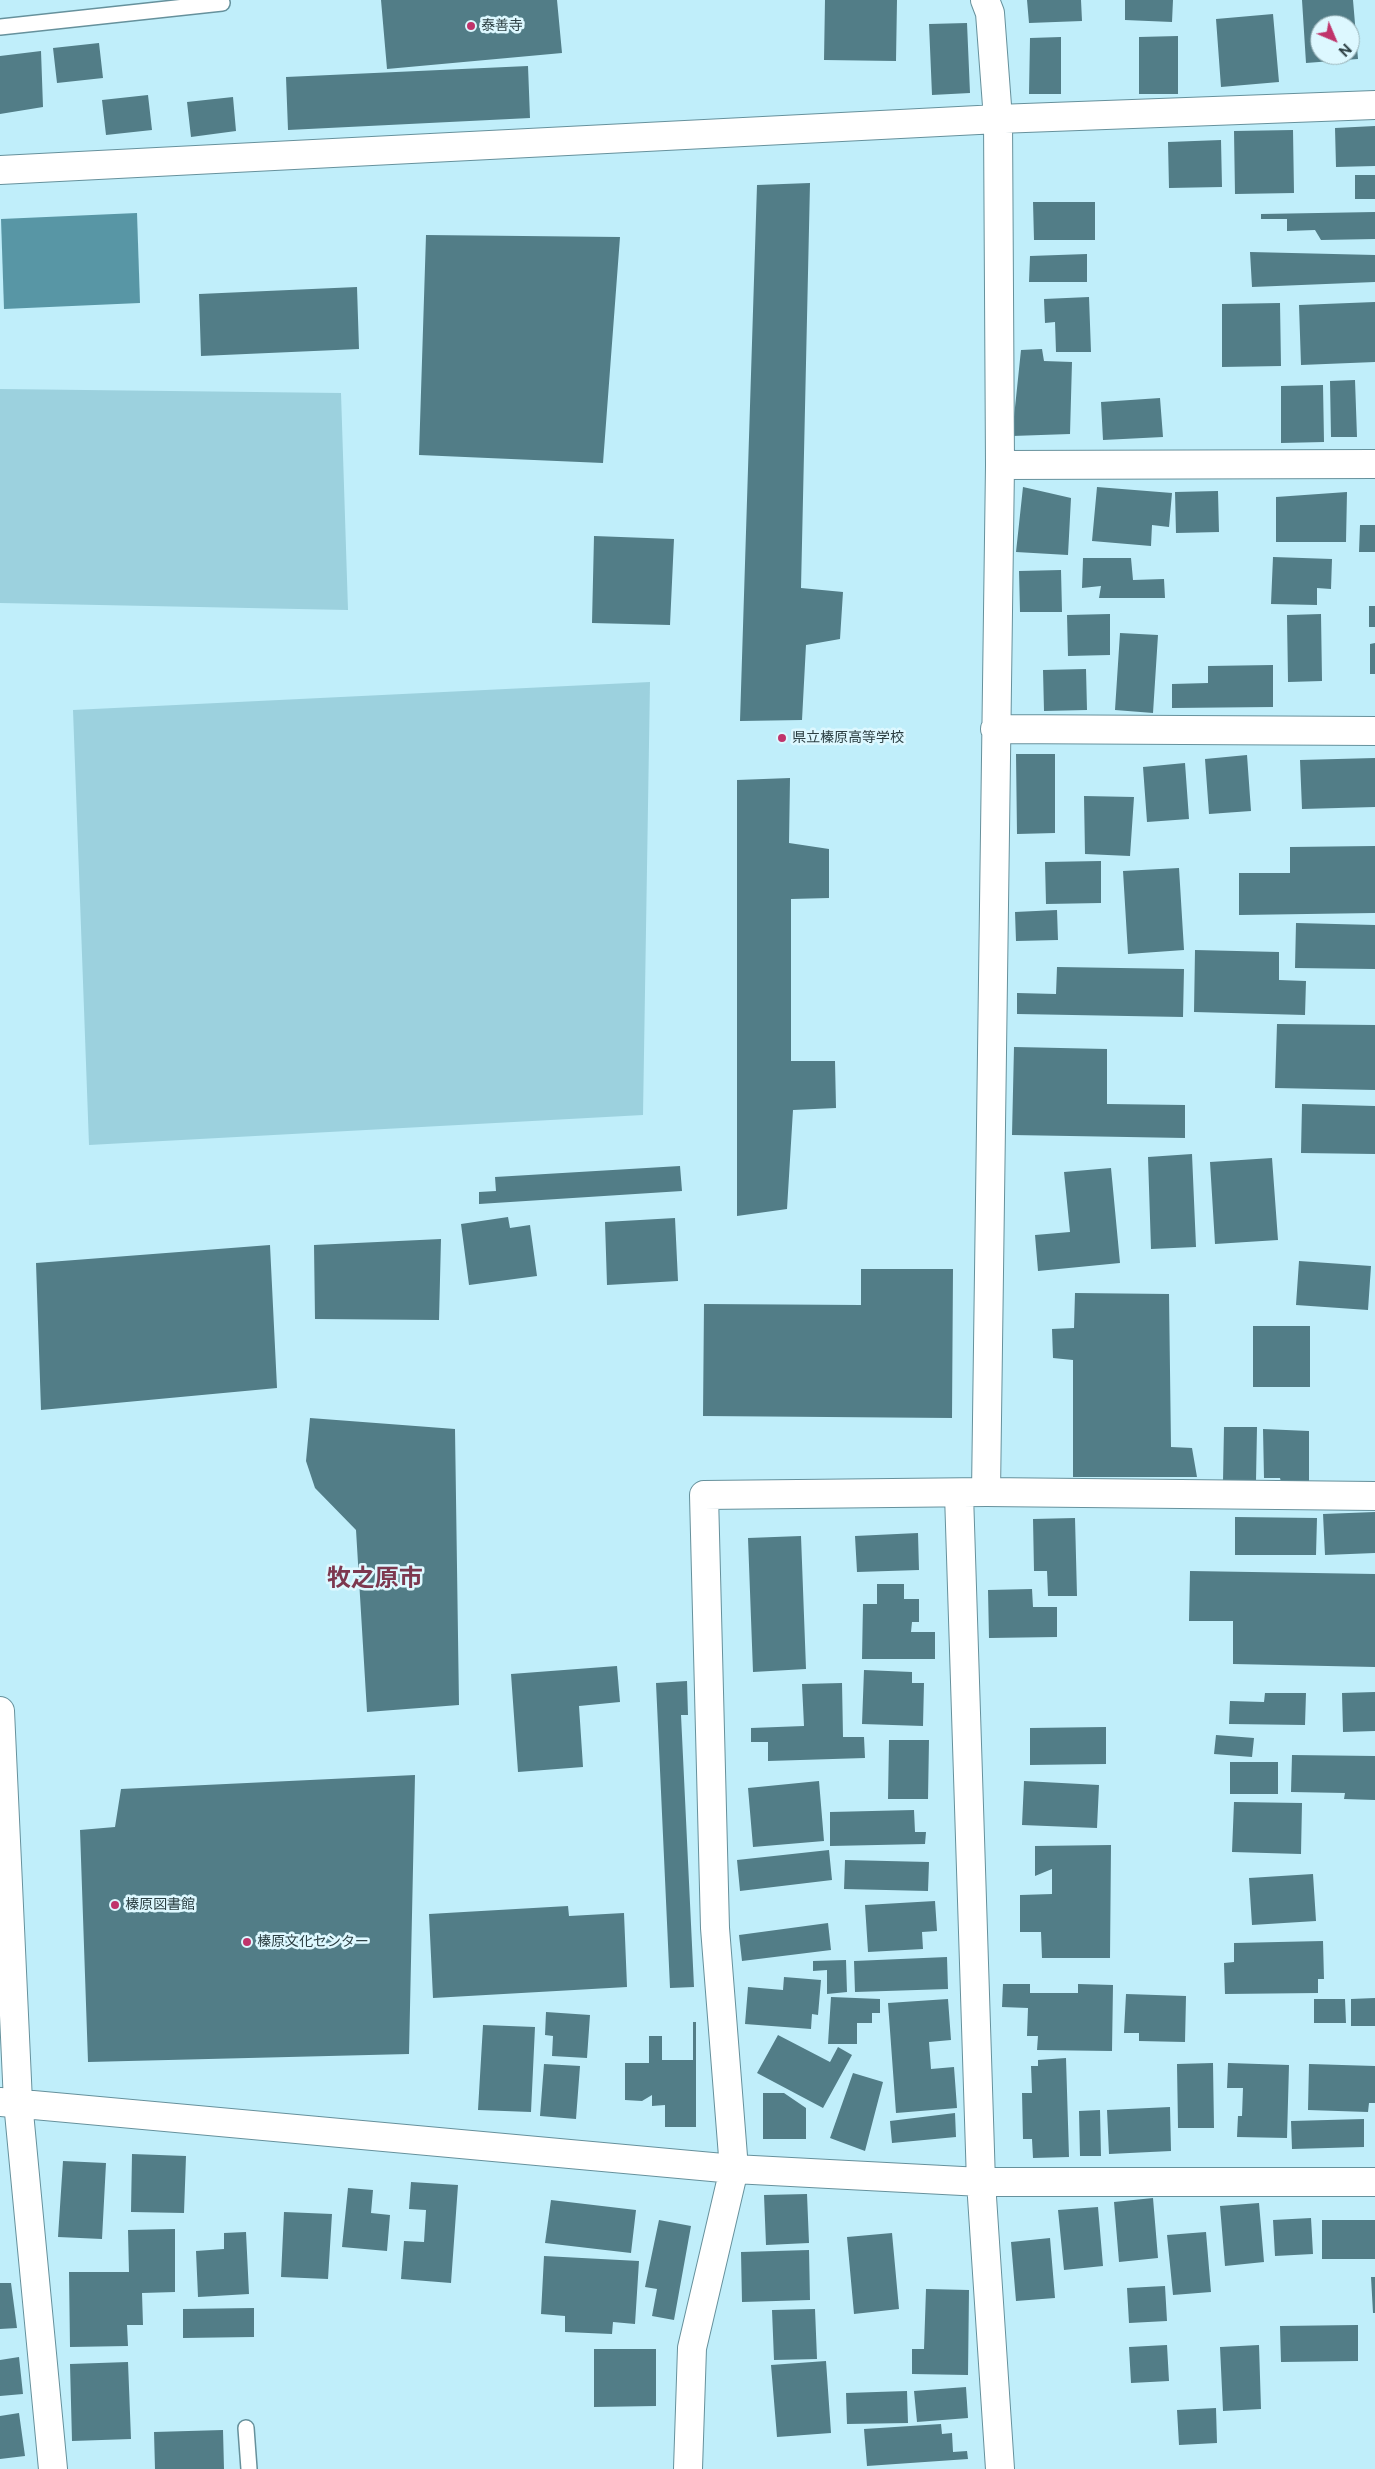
<!DOCTYPE html>
<html>
<head>
<meta charset="utf-8">
<style>
  body { margin:0 }
  #map { position:relative; width:1375px; height:2469px; overflow:hidden; background:#c0eefa; font-family:"Public Sans",sans-serif }
  canvas { display:block }
  .north { position:absolute; left:1310px; top:15px; width:50px; height:50px; box-sizing:border-box; background:#ddf8ff; border:1px solid #96aeb3; border-radius:50%; rotate:135deg; font-size:14px; font-weight:700; line-height:20px; text-align:center; color:#2b3e42 }
  .north::after { content:''; display:block; margin:auto; width:18px; height:22px; background:#c0346b; clip-path:polygon(50% 0,100% 100%,50% 72%,0 100%) }
</style>
</head>
<body>
<div id="map">
<canvas width="1375" height="2469"></canvas>
<div class="north">N</div>
</div>
<script>
const g = document.querySelector('canvas').getContext('2d');
g.lineJoin = 'round';
function fill(path, color) {
  g.fillStyle = color;
  g.fill(path, 'evenodd');
}
function shape(rows) {
  const path = new Path2D();
  for (const r of rows) {
    path.moveTo(r[0], r[1]);
    for (let i = 2; i < r.length; i += 2) path.lineTo(r[i], r[i + 1]);
  }
  return path;
}
function trace(path, color, width, dash) {
  g.strokeStyle = color;
  g.lineWidth = width;
  g.lineCap = dash ? 'butt' : 'round';
  g.setLineDash(dash || []);
  g.stroke(path);
}
function write(font, color, halo, rows, align = 'center') {
  g.font = font + ' "Public Sans","Noto Sans JP",sans-serif';
  g.lineWidth = 5;
  g.setLineDash([]);
  g.textBaseline = 'middle';
  g.strokeStyle = halo;
  g.fillStyle = color;
  for (const [text, x, y, turn = 0] of rows) {
    g.save();
    g.translate(x, y);
    g.rotate((+turn || 0) * Math.PI / 180);
    g.textAlign = isNaN(turn) ? turn : align;
    if (halo) g.strokeText(text, 0, 0);
    g.fillText(text, 0, 0);
    g.restore();
  }
}
const green = shape([
  [0,389,341,393,348,610,0,603],
  [650,682,643,1115,89,1145,73,710]
]);
const water = shape([
  [137,213,140,303,4,309,1,219]
]);
const building = shape([
  [381,0,557,0,562,53,387,69],
  [825,0,897,0,896,61,824,60],
  [1027,0,1081,0,1082,21,1029,23],
  [1125,0,1173,0,1172,22,1125,20],
  [1302,0,1353,0,1358,59,1306,63],
  [1320,25,1350,25,1350,55,1320,55],
  [1273,14,1279,82,1221,87,1216,19],
  [967,23,970,93,932,95,929,24],
  [1178,36,1178,94,1139,94,1139,37],
  [1061,37,1061,94,1029,94,1030,38],
  [99,43,103,78,57,83,53,48],
  [41,51,43,107,0,114,0,56],
  [528,66,530,118,288,130,286,77],
  [148,95,152,130,106,135,102,100],
  [233,97,236,131,191,137,187,102],
  [1375,126,1375,166,1336,167,1335,128],
  [1293,130,1294,193,1235,194,1234,131],
  [1221,140,1222,187,1169,188,1168,142],
  [1355,175,1375,175,1375,199,1355,199],
  [810,183,801,588,843,592,840,639,806,645,802,720,740,721,757,185],
  [1033,202,1095,202,1095,240,1034,240],
  [1375,212,1375,239,1321,240,1315,230,1287,231,1287,219,1261,219,1261,214],
  [426,235,620,237,603,463,419,455],
  [1250,252,1375,255,1375,282,1252,287],
  [1087,254,1087,282,1029,282,1030,256],
  [357,287,359,349,201,356,199,294],
  [1089,297,1091,352,1056,352,1055,322,1045,323,1044,299],
  [1375,302,1375,362,1301,365,1299,305],
  [1280,303,1281,366,1222,367,1222,304],
  [1042,349,1044,361,1072,362,1070,434,1012,436,1021,350],
  [1355,380,1357,437,1331,437,1330,381],
  [1323,385,1324,442,1281,443,1281,386],
  [1160,398,1163,437,1103,440,1101,402],
  [1023,487,1071,498,1068,555,1016,552],
  [1097,487,1172,493,1169,527,1152,525,1151,546,1092,541],
  [1218,491,1219,532,1176,533,1175,492],
  [1347,492,1346,542,1276,542,1276,497],
  [1360,525,1375,525,1375,552,1359,552],
  [594,536,674,539,670,625,592,623],
  [1273,557,1332,559,1331,589,1317,588,1317,605,1271,604],
  [1083,558,1131,558,1133,580,1164,579,1165,598,1099,598,1101,586,1082,588],
  [1061,570,1062,612,1020,612,1019,571],
  [1369,606,1375,606,1375,627,1369,627],
  [1110,614,1110,655,1068,656,1067,615],
  [1321,614,1322,681,1288,682,1287,615],
  [1120,633,1158,635,1153,713,1115,710],
  [1375,643,1375,674,1370,674,1370,644],
  [1273,665,1273,707,1172,708,1172,684,1208,683,1208,666],
  [1086,669,1087,710,1044,711,1043,670],
  [1016,754,1055,754,1055,833,1017,834],
  [1247,755,1251,811,1209,814,1205,759],
  [1375,758,1375,807,1302,809,1300,760],
  [1185,763,1189,819,1147,822,1143,767],
  [790,778,789,843,829,849,829,898,791,899,791,1061,835,1061,836,1108,793,1110,787,1209,737,1216,737,780],
  [1084,796,1134,797,1130,856,1085,854],
  [1375,846,1375,913,1239,915,1239,873,1290,873,1290,847],
  [1101,861,1101,903,1046,904,1045,862],
  [1179,868,1184,950,1128,954,1123,871],
  [1057,910,1058,940,1016,941,1015,912],
  [1296,923,1375,925,1375,969,1295,968],
  [1195,950,1279,952,1279,980,1306,981,1305,1015,1194,1012],
  [1057,967,1184,969,1183,1017,1017,1014,1017,993,1056,994],
  [1277,1024,1375,1025,1375,1090,1275,1088],
  [1014,1047,1107,1049,1107,1104,1185,1105,1185,1138,1012,1135],
  [1302,1104,1375,1106,1375,1154,1301,1153],
  [1192,1154,1196,1247,1151,1249,1148,1157],
  [1272,1158,1278,1240,1215,1244,1210,1162],
  [680,1166,682,1191,479,1204,479,1192,496,1191,495,1177],
  [1111,1168,1120,1263,1038,1271,1035,1235,1070,1232,1064,1172],
  [508,1217,510,1228,530,1225,537,1276,469,1285,461,1224],
  [675,1218,678,1281,607,1285,605,1222],
  [441,1239,439,1320,315,1319,314,1245],
  [270,1245,277,1388,41,1410,36,1263],
  [1299,1261,1371,1266,1368,1310,1296,1305],
  [861,1269,953,1269,952,1418,703,1416,704,1304,861,1305],
  [1075,1293,1169,1294,1171,1447,1192,1448,1197,1477,1073,1477,1073,1360,1053,1358,1052,1329,1074,1328],
  [1253,1326,1310,1326,1310,1387,1253,1387],
  [310,1418,455,1429,459,1705,367,1712,356,1530,315,1488,306,1461],
  [1224,1427,1257,1427,1256,1481,1223,1481],
  [1263,1429,1309,1431,1309,1484,1282,1486,1280,1478,1264,1478],
  [1375,1512,1375,1553,1325,1555,1323,1514],
  [1235,1517,1317,1518,1316,1555,1235,1555],
  [1075,1518,1077,1596,1048,1596,1047,1571,1034,1571,1033,1519],
  [918,1533,919,1570,857,1572,855,1536],
  [801,1536,806,1669,753,1672,748,1538],
  [1190,1571,1375,1574,1375,1667,1233,1664,1233,1621,1189,1621],
  [877,1584,904,1584,904,1599,919,1599,919,1622,912,1622,911,1632,935,1632,935,1659,862,1659,863,1604,877,1604],
  [1032,1589,1033,1607,1057,1607,1057,1637,989,1638,988,1590],
  [617,1666,620,1702,579,1706,583,1767,518,1772,511,1674],
  [864,1670,912,1672,912,1683,924,1683,923,1726,862,1724],
  [687,1681,688,1715,681,1715,694,1987,670,1988,656,1683],
  [842,1683,843,1737,864,1737,865,1758,768,1761,768,1742,751,1742,751,1728,804,1726,802,1684],
  [1375,1692,1375,1731,1343,1732,1342,1693],
  [1265,1693,1306,1693,1305,1725,1229,1724,1230,1701,1264,1702],
  [1106,1727,1106,1764,1030,1765,1030,1728],
  [1216,1735,1254,1738,1252,1757,1214,1754],
  [889,1740,929,1740,928,1799,888,1799],
  [1292,1755,1375,1756,1375,1800,1344,1799,1345,1793,1291,1792],
  [1230,1762,1278,1762,1278,1794,1230,1794],
  [415,1775,409,2054,88,2062,80,1830,115,1827,121,1789],
  [819,1781,824,1841,753,1847,748,1788],
  [1024,1781,1099,1785,1097,1828,1022,1825],
  [1234,1802,1302,1803,1301,1854,1232,1852],
  [914,1810,915,1832,926,1832,925,1844,830,1846,830,1812],
  [1111,1845,1110,1958,1042,1958,1041,1932,1020,1932,1020,1895,1052,1894,1052,1869,1035,1876,1035,1846],
  [829,1850,832,1880,740,1891,737,1860],
  [845,1860,929,1862,928,1891,844,1889],
  [1313,1874,1316,1921,1252,1925,1249,1878],
  [935,1901,937,1931,922,1932,923,1949,868,1952,865,1905],
  [568,1906,569,1916,624,1913,627,1987,433,1998,429,1914],
  [828,1923,831,1950,742,1961,739,1935],
  [1323,1941,1324,1979,1318,1979,1318,1993,1225,1994,1224,1963,1234,1962,1234,1943],
  [947,1957,948,1989,855,1992,854,1961],
  [846,1960,847,1992,827,1994,827,1970,813,1971,813,1961],
  [784,1977,821,1980,818,2015,812,2014,811,2029,745,2024,748,1987,783,1990],
  [1003,1984,1030,1984,1030,1993,1078,1993,1078,1984,1113,1985,1112,2051,1037,2050,1038,2036,1027,2036,1028,2008,1002,2007],
  [1126,1994,1186,1996,1185,2042,1139,2041,1139,2033,1124,2033],
  [831,1997,880,1999,880,2013,872,2013,872,2023,857,2023,857,2044,828,2044],
  [1375,1998,1375,2026,1351,2026,1351,1999],
  [948,1999,951,2040,929,2042,931,2069,954,2067,957,2108,896,2113,888,2003],
  [1314,1999,1345,1999,1346,2023,1314,2023],
  [546,2012,590,2015,587,2058,552,2056,553,2036,545,2035],
  [693,2022,696,2022,696,2127,665,2127,665,2105,652,2106,652,2095,642,2101,625,2100,625,2063,649,2063,649,2036,662,2036,662,2060,693,2060],
  [483,2025,535,2027,531,2112,478,2110],
  [778,2035,830,2062,838,2047,852,2055,823,2108,757,2073],
  [1066,2058,1069,2157,1033,2158,1032,2139,1023,2139,1022,2093,1032,2093,1031,2066,1038,2066,1038,2060],
  [1213,2063,1214,2128,1178,2128,1177,2064],
  [1228,2063,1289,2065,1287,2138,1237,2137,1238,2116,1242,2116,1243,2088,1227,2088],
  [544,2064,580,2066,576,2119,540,2116],
  [1309,2064,1375,2066,1375,2103,1369,2103,1368,2112,1308,2110],
  [853,2073,883,2082,865,2151,830,2138],
  [763,2093,784,2093,806,2108,806,2139,763,2139],
  [1170,2107,1171,2151,1109,2154,1107,2110],
  [1100,2110,1101,2156,1080,2156,1079,2111],
  [955,2113,956,2137,892,2143,890,2121],
  [1364,2119,1364,2147,1292,2149,1291,2121],
  [132,2154,186,2156,184,2213,131,2212],
  [63,2161,106,2163,102,2239,58,2237],
  [411,2182,458,2185,451,2283,401,2279,404,2241,424,2242,426,2210,409,2209],
  [348,2188,373,2190,371,2213,390,2215,387,2251,342,2247],
  [807,2194,809,2243,766,2245,764,2195],
  [1153,2198,1158,2258,1119,2262,1114,2202],
  [551,2200,636,2210,631,2253,545,2243],
  [1259,2203,1264,2262,1225,2266,1220,2206],
  [1098,2207,1103,2266,1064,2270,1058,2210],
  [284,2212,332,2214,328,2279,281,2277],
  [1311,2218,1313,2254,1275,2256,1273,2220],
  [659,2220,691,2226,674,2320,652,2316,657,2289,645,2287],
  [1322,2220,1375,2220,1375,2259,1322,2259],
  [175,2229,175,2292,142,2293,143,2325,127,2325,128,2346,70,2347,69,2272,129,2272,128,2230],
  [246,2232,249,2294,198,2297,196,2251,224,2249,224,2233],
  [1206,2232,1211,2292,1173,2295,1167,2235],
  [892,2233,899,2309,854,2314,847,2237],
  [1050,2238,1055,2298,1016,2301,1011,2242],
  [809,2250,810,2300,742,2302,741,2252],
  [544,2256,639,2261,635,2324,613,2322,612,2334,565,2332,565,2316,541,2314],
  [1371,2277,1375,2277,1375,2313,1373,2313],
  [0,2283,11,2283,17,2328,0,2329],
  [1165,2286,1167,2321,1129,2323,1127,2288],
  [926,2289,969,2290,968,2375,912,2374,912,2349,924,2349],
  [254,2308,254,2337,183,2338,183,2309],
  [815,2309,817,2359,774,2360,772,2310],
  [1358,2325,1358,2361,1281,2362,1280,2326],
  [1167,2345,1169,2381,1131,2383,1129,2347],
  [1259,2345,1261,2409,1223,2411,1220,2347],
  [594,2349,656,2349,656,2406,594,2407],
  [19,2357,23,2394,0,2396,0,2360],
  [826,2361,831,2433,777,2437,771,2365],
  [128,2362,131,2439,72,2441,70,2364],
  [966,2387,968,2418,917,2422,914,2391],
  [907,2391,908,2423,847,2424,846,2393],
  [1216,2408,1217,2443,1179,2445,1177,2410],
  [19,2413,25,2456,0,2459,0,2416],
  [941,2424,942,2434,952,2433,953,2452,967,2451,968,2459,867,2466,864,2429],
  [223,2430,224,2469,155,2469,154,2432]
]);
const service = shape([
  [0,27,222,3],
  [246,2428,249,2469]
]);
const minor = shape([
  [985,0,990,13,998,119,1000,465,986,1492],
  [0,170,998,119,1375,105],
  [1000,465,1375,464],
  [995,729,1375,731],
  [959,1494,981,2182,1000,2469],
  [0,1711,18,2102,53,2469],
  [0,2102,734,2169,981,2182,1375,2182],
  [688,2469,692,2348,734,2169,715,1928,704,1495,986,1492,1375,1496]
]);
const markers = [
  [471,26,5,"#c0346b"],
  [782,738,5,"#c0346b"],
  [115,1905,5,"#c0346b"],
  [247,1942,5,"#c0346b"]
];
const poiNames = [
  ["泰善寺",481,26],
  ["県立榛原高等学校",792,738],
  ["榛原図書館",125,1905],
  ["榛原文化センター",257,1942]
];
const townNames = [
  ["牧之原市",375,1579]
];
fill(green, '#9cd1de');
fill(water, '#5896a5');
fill(building, '#527d87');
trace(service, '#66919c', 18);
trace(minor, '#66919c', 30);
trace(service, '#fff', 15);
trace(minor, '#fff', 28);
for (const [x, y, r, color] of markers) {
  const dot = new Path2D();
  dot.arc(x, y, r, 0, 2 * Math.PI);
  g.fillStyle = color;
  g.fill(dot);
  trace(dot, '#ddf8ff', 2);
}
write('14px', '#2b3e42', '#ddf8ff', poiNames, 'left');
write('bold 24px', '#7d384f', '#ddf8ff', townNames);
</script>
</body>
</html>
